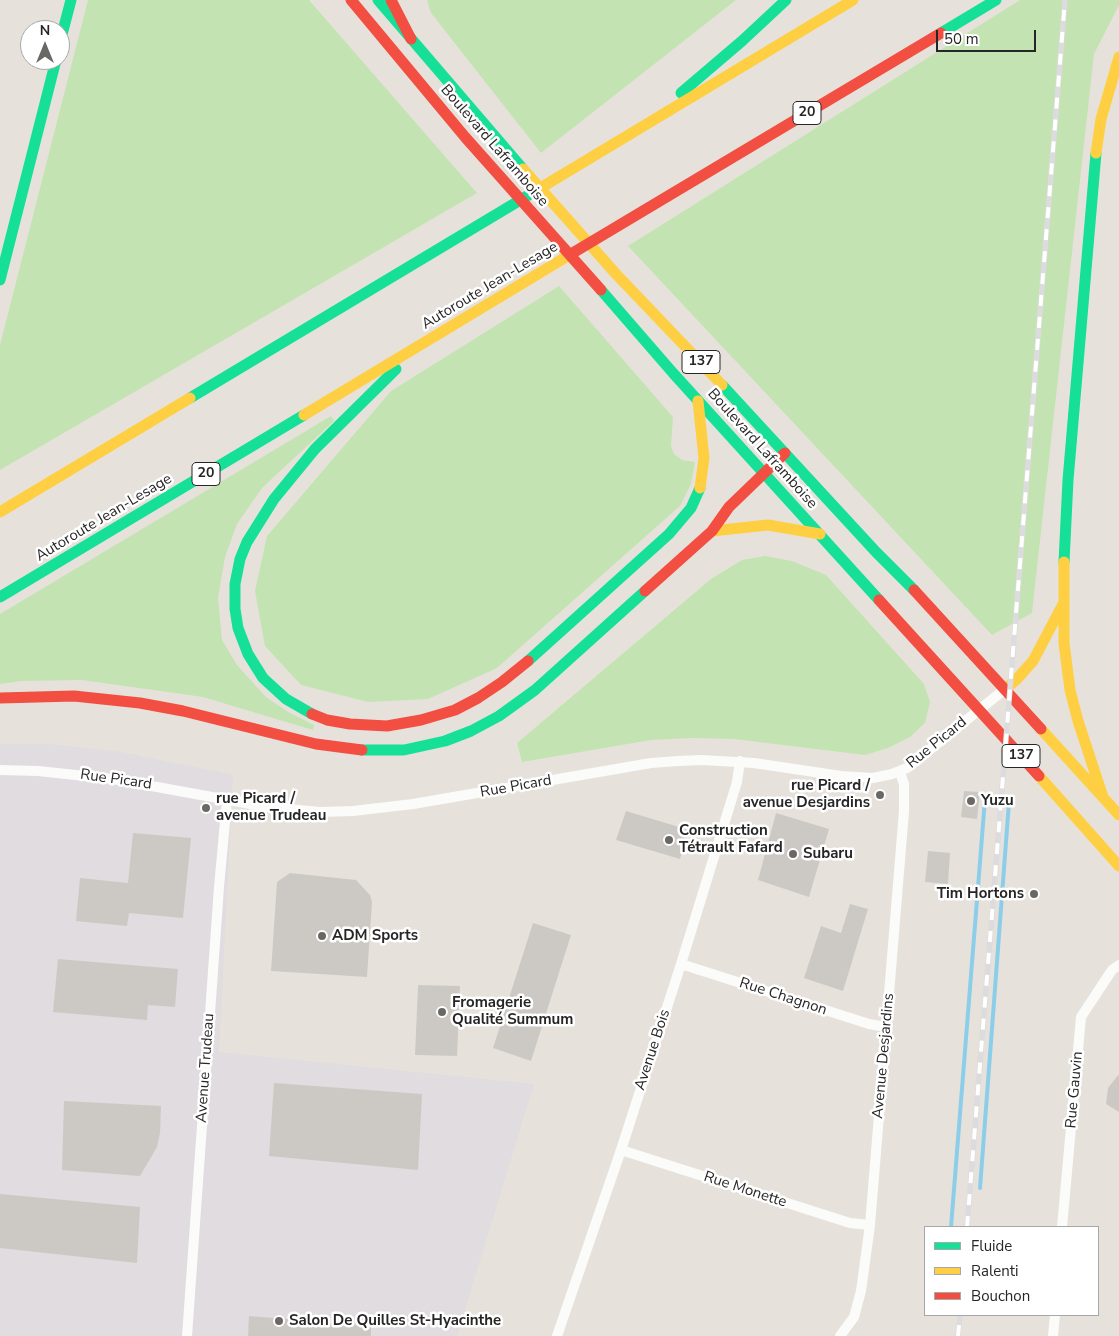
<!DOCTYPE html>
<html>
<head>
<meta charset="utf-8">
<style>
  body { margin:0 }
  #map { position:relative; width:1119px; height:1336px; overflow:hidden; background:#e6e2db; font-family:"Nunito Sans",sans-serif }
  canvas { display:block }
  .legend { position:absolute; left:924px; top:1226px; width:175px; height:90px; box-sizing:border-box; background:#fff; border:1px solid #a8a8a8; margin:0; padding:6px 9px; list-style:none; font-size:15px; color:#262626 }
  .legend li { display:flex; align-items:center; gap:10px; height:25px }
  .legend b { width:25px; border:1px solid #a8a8a8 }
  .north { position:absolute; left:20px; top:20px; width:50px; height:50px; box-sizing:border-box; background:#fff; border:1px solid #a8a8a8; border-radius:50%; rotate:0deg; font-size:14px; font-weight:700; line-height:20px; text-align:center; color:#262626 }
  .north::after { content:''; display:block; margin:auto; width:18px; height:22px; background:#696865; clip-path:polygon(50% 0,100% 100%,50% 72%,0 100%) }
  .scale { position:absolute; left:936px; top:30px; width:100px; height:22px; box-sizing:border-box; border:2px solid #262626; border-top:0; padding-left:6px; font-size:15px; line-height:18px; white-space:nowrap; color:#262626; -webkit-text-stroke:4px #fff; paint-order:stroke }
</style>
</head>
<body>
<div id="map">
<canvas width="1119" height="1336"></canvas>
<ul class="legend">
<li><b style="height:6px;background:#16e098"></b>Fluide</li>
<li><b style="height:6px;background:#ffcf43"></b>Ralenti</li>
<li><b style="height:6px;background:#f24e42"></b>Bouchon</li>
</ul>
<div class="north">N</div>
<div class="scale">50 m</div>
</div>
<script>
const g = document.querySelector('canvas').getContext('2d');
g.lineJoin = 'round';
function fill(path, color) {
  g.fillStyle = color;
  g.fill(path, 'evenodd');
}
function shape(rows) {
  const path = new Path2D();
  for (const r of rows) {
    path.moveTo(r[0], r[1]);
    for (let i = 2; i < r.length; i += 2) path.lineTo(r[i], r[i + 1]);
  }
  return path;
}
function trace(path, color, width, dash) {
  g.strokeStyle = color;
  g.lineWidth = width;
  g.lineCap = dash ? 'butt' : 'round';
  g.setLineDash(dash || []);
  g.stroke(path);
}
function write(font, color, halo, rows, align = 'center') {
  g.font = font + ' "Nunito Sans",sans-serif';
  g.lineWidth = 5;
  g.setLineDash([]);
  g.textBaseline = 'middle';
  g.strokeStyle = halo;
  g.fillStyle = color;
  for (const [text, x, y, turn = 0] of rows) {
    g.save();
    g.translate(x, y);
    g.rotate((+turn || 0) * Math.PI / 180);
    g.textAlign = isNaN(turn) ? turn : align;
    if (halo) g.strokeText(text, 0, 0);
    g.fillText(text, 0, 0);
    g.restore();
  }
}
const industrial = shape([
  [0,744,49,744,122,752,233,775,219,1052,534,1084,457,1336,0,1336]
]);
const green = shape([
  [88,0,309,0,477,193,0,470,0,345],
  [427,0,736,0,541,153,431,13],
  [1020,0,1119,0,1119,5,1094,54,1032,613,992,635,628,246],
  [559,286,673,417,671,446,674,454,682,460,695,462,691,484,680,506,497,668,428,699,368,702,301,685,265,646,255,591,267,536,391,391],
  [331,416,334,421,262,488,237,524,225,557,218,598,222,640,237,665,266,697,288,712,314,725,313,730,203,697,82,680,22,681,0,684,0,614],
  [765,556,792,561,826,575,924,684,930,702,925,723,910,737,888,748,865,755,734,739,691,738,651,740,522,762,517,743,711,579,742,560]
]);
const stream = shape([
  [980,1188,1009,802],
  [951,1227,985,799]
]);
const building = shape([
  [964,791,980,792,977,819,961,817],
  [626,811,689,830,680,859,616,840],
  [776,813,829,829,809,897,758,880],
  [133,833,191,838,183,918,129,913,127,926,76,921,80,878,128,883],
  [928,851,950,853,948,884,925,882],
  [290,873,356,880,370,895,372,902,367,977,271,971,277,882],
  [850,904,868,909,843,991,804,978,821,926,841,933],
  [533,923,571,935,531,1061,493,1048],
  [58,959,178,969,175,1007,148,1005,147,1020,53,1012],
  [418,985,460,986,457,1056,415,1055],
  [1119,1074,1119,1112,1106,1104,1108,1088],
  [274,1083,422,1094,418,1170,269,1156],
  [64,1101,161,1106,160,1133,157,1147,140,1176,62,1170],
  [0,1194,140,1207,137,1263,0,1248],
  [249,1316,371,1326,371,1336,248,1336]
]);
const street = shape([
  [0,770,38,771,113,779,267,807,320,812,353,811,413,804,651,763,678,761,702,760,754,763,841,776,873,778,892,774,907,768,1005,689],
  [681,964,869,1024,886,1027],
  [621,1150,850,1223,870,1225],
  [1062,1227,1081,1017,1112,970,1119,965],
  [187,1336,219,887,227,800],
  [557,1336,621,1150,681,964,737,782,740,761],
  [840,1336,854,1317,861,1291,870,1225,904,811,904,784,900,772],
  [1053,1336,1055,1315]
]);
const fast = shape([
  [378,0,523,169],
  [941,33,996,0],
  [60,42,71,0],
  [681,93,742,41,786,0],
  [0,280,56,60],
  [601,290,673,373,879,600],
  [722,385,876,552,914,590],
  [190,398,537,190],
  [1064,562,1068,480,1096,153],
  [0,597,304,415],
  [528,661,669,534,691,508,700,488],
  [312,714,286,699,263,678,248,654,238,628,235,609,235,584,240,559,247,542,274,499,315,449,396,369],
  [362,750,404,750,445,741,471,731,499,716,535,690,645,591]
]);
const slow = shape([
  [1096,153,1101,119,1119,57],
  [523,169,616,274,722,385],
  [537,190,853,0],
  [698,401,704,458,700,488],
  [304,415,571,254],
  [0,512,190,398],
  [712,531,768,525,820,534],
  [1064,562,1064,643,1070,690,1078,721,1103,797],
  [1005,689,1016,680,1033,661,1062,606],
  [1041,729,1119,815],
  [1039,776,1119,866]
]);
const jam = shape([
  [351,0,465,137,601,290],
  [391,0,411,39],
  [571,254,941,33],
  [914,590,1041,729],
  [645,591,712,531,729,507,785,453],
  [879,600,1039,776],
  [0,698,74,696,140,703,183,711,316,744,362,750],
  [312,714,327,720,350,724,387,726,421,720,455,710,478,698,502,682,528,661]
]);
const rail = shape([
  [967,1227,1065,0],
  [958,1336,960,1315]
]);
const markers = [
  [880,795,5,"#696865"],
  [971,801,5,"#696865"],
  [206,808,5,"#696865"],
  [669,840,5,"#696865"],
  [793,854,5,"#696865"],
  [1034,894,5,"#696865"],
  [322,936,5,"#696865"],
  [442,1012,5,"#696865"],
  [279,1321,5,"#696865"]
];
const shields = [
  [807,113,28],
  [701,362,38],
  [206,474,28],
  [1021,756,38]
];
const shieldNames = [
  ["20",807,113],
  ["137",701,362],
  ["20",206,474],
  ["137",1021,756]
];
const streetNames = [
  ["Boulevard Laframboise",494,146,49],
  ["Autoroute Jean-Lesage",490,286,-31],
  ["Boulevard Laframboise",762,449,48],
  ["Autoroute Jean-Lesage",104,518,-31],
  ["Rue Picard",937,743,-39],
  ["Rue Picard",116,780,8],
  ["Rue Picard",516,787,-10],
  ["Rue Chagnon",783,997,18],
  ["Avenue Bois",653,1050,-72],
  ["Avenue Desjardins",884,1056,-85],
  ["Avenue Trudeau",206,1068,-86],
  ["Rue Gauvin",1075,1090,-85],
  ["Rue Monette",745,1190,18]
];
const poiNames = [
  ["rue Picard /",870,786,"right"],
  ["avenue Desjardins",870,803,"right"],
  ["rue Picard /",216,799],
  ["avenue Trudeau",216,816],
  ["Yuzu",981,801],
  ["Construction",679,831],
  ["Tétrault Fafard",679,848],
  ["Subaru",803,854],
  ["Tim Hortons",1024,894,"right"],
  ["ADM Sports",332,936],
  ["Fromagerie",452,1003],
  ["Qualité Summum",452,1020],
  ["Salon De Quilles St-Hyacinthe",289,1321]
];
fill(industrial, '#e0dcdf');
fill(green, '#c4e3b2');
trace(stream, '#8cceea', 4);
fill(building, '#ccc9c5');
trace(street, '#fbfbfa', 10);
trace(fast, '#16e098', 11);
trace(slow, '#ffcf43', 11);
trace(jam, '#f24e42', 11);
trace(rail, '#dcdbdd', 5.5);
trace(rail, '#fff', 4, [11]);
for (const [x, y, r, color] of markers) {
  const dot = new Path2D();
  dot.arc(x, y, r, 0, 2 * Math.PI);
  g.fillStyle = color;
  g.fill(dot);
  trace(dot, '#fff', 2);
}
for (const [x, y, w] of shields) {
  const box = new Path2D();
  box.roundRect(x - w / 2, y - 11.5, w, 23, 4);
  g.fillStyle = '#fff';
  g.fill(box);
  trace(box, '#262626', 1);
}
write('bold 14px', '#262626', null, shieldNames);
write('15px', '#262626', '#fff', streetNames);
write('bold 15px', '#262626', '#fff', poiNames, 'left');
</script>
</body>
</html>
